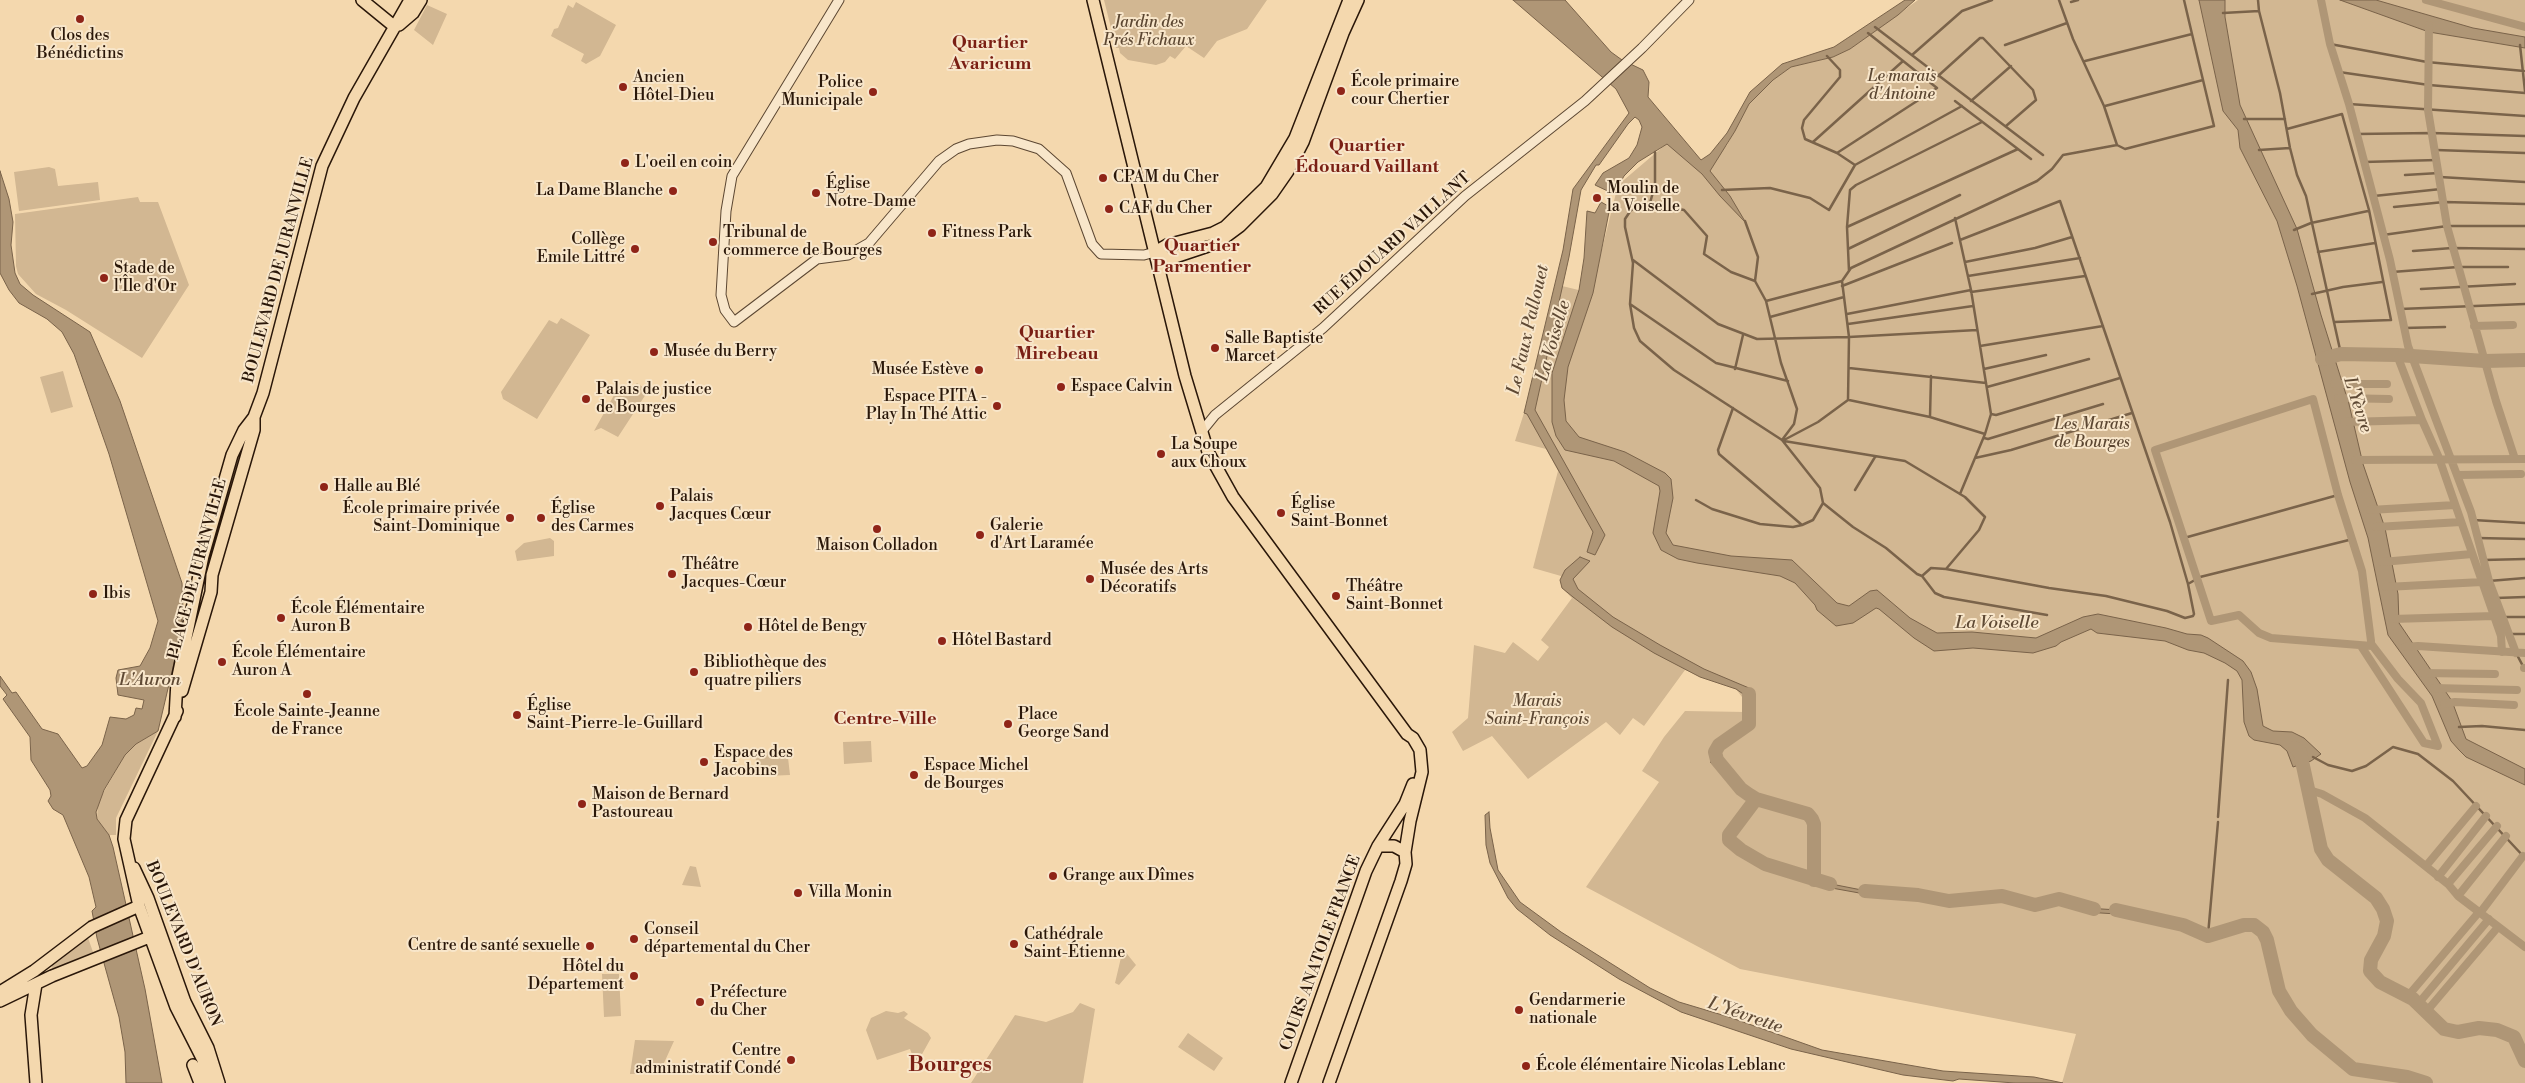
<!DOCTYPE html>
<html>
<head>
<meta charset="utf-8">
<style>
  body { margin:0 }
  canvas { display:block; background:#f4d8ae }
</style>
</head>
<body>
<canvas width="2525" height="1083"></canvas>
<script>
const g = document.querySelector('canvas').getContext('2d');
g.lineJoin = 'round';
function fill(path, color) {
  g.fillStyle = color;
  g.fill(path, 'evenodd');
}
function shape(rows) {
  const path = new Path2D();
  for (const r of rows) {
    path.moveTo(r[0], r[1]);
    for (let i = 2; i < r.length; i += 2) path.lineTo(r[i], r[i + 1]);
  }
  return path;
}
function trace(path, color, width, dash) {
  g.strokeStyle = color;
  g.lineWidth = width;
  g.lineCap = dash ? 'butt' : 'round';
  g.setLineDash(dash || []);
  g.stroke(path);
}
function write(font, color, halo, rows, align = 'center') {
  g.font = font + ' "Libre Bodoni",serif';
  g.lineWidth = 4;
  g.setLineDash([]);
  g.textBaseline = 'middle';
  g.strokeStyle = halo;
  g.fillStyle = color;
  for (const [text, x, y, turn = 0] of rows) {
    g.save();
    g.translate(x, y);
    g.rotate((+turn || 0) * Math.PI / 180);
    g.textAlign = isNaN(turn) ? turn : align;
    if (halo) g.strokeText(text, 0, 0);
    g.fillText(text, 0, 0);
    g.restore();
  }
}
const green = shape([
  [1104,0,1267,0,1247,29,1217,41,1204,58,1186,46,1175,59,1170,56,1165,62,1156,65,1128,60,1120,53,1119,48,1116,48],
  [1918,0,2525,0,2525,1083,2062,1083,2076,1034,1740,969,1586,887,1659,782,1642,771,1664,737,1685,711,1747,712,1748,705,1736,689,1685,670,1644,726,1633,718,1620,735,1606,722,1528,779,1492,736,1463,751,1452,732,1468,718,1474,645,1505,653,1513,642,1538,661,1549,647,1541,640,1572,598,1562,588,1561,576,1533,568,1558,471,1546,449,1515,441,1524,413,1535,406,1562,286,1591,293,1618,185,1672,139,1703,169,1727,145,1749,104,1773,80,1791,67,1833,57,1850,49],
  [576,2,616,25,600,56,586,64,581,61,584,54,551,36,554,29,558,28,568,5,573,8],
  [427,5,447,14,433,45,414,30],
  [49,167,55,169,58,186,98,182,100,200,19,211,14,172],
  [138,197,140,202,158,202,189,285,142,358,66,310,36,294,18,274,16,266,15,214],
  [561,318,590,335,537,419,503,399,501,392,549,320,557,324],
  [63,371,73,407,51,413,40,377],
  [637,383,648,391,618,437,601,428,594,431,618,388,622,392,626,393,626,395],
  [550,538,554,541,554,556,517,561,515,551,524,543],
  [158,731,116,818,116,835,109,835,97,819,98,802,125,755,136,744],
  [871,741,872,762,844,764,843,742],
  [787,749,790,775,766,776,759,771,754,753,766,754,766,752],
  [690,866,696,867,701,887,682,885],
  [87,935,93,952,53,969,51,965],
  [1123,949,1136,965,1119,985,1115,983],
  [602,974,619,974,621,1016,604,1017],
  [1080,1003,1095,1009,1083,1083,971,1083,1015,1015,1046,1022,1073,1012],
  [886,1011,898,1013,904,1011,908,1014,904,1018,928,1033,931,1038,916,1065,910,1049,877,1060,866,1030,871,1018],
  [1188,1033,1223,1058,1214,1071,1178,1047],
  [635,1040,674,1041,659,1074,630,1074]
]);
const water = shape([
  [1513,0,1565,0,1611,52,1622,60,1643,70,1649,82,1648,97,1701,160,1710,154,1727,133,1750,92,1782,64,1834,47,1905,0,1915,0,1898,15,1850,49,1833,57,1791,67,1773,80,1749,104,1735,131,1710,171,1730,196,1746,223,1720,196,1702,174,1667,144,1638,162,1624,176,1614,194,1595,185,1603,173,1629,158,1637,145,1642,127,1639,120,1635,117,1628,124,1599,165,1596,165,1581,190,1569,257,1535,410,1605,535,1595,555,1587,552,1593,532,1527,414,1524,413,1563,250,1573,189,1629,113,1616,89,1513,0],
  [2199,0,2225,0,2225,17,2240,105,2297,229,2321,315,2349,404,2363,464,2385,528,2398,594,2399,623,2452,701,2466,739,2525,769,2525,785,2466,757,2459,750,2451,741,2432,696,2388,635,2368,538,2350,482,2297,286,2277,221,2240,148,2238,130,2223,111,2199,0],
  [2340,0,2376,0,2473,28,2525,37,2525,48,2429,32,2340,0],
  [0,171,9,199,13,222,11,245,15,273,20,284,33,295,90,332,120,401,182,583,183,610,178,646,158,731,136,744,125,755,104,790,96,812,97,819,109,835,113,847,145,989,162,1083,126,1083,125,1052,119,1017,97,938,92,911,96,907,89,877,63,815,53,809,48,801,51,796,50,790,31,760,30,737,3,699,7,695,0,686,0,676,12,693,16,692,42,729,58,734,82,768,87,766,102,745,110,717,126,719,134,715,136,708,142,709,144,700,118,695,116,678,118,670,140,666,150,648,158,621,109,454,74,354,62,332,47,319,19,303,9,290,0,273,0,171],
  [1601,202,1610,207,1593,293,1568,367,1564,400,1566,421,1579,437,1625,452,1665,473,1671,479,1673,498,1666,533,1673,545,1731,556,1792,560,1837,603,1849,606,1870,591,1877,590,1910,618,1937,633,1972,632,2036,638,2083,617,2098,614,2166,628,2187,634,2201,635,2208,638,2243,661,2251,672,2257,689,2263,726,2273,731,2292,732,2304,738,2321,754,2311,761,2293,767,2287,751,2280,745,2254,740,2249,736,2244,722,2242,680,2237,671,2225,663,2204,653,2188,650,2165,641,2097,633,2091,629,2061,642,2056,646,2033,653,1973,648,1934,651,1914,638,1879,609,1876,608,1853,623,1836,626,1817,610,1815,605,1795,583,1780,576,1697,563,1678,559,1661,550,1653,533,1660,491,1659,486,1614,461,1565,450,1556,436,1552,422,1552,373,1579,290,1584,258,1587,211,1595,213,1601,202],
  [1580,557,1590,561,1573,579,1578,589,1613,617,1660,645,1704,669,1749,688,1752,691,1755,711,1747,711,1746,696,1736,689,1700,677,1654,653,1612,627,1573,597,1562,588,1560,580,1565,570,1580,557],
  [1715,759,1740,789,1756,800,1727,838,1740,850,1762,864,1811,880,1887,895,1918,895,1953,902,1999,896,2033,905,2063,899,2085,908,2119,910,2176,924,2208,934,2208,939,2186,930,2117,914,2085,912,2065,903,2039,910,2001,900,1952,905,1902,898,1887,898,1815,885,1753,861,1725,839,1724,837,1752,803,1710,762,1715,759],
  [1489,812,1490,828,1498,870,1520,902,1561,932,1650,988,1679,1002,1729,1017,1822,1050,1943,1071,2034,1077,2063,1083,2015,1083,1959,1079,1953,1081,1903,1075,1791,1049,1681,1012,1619,979,1550,935,1517,909,1508,898,1490,863,1486,845,1485,815,1489,812]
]);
const stream = shape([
  [2059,0,2073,39,2104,106,2117,145],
  [2258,0,2259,11,2280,93,2290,148,2297,175,2306,196,2341,354],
  [2071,2,2078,0],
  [2223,13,2259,11],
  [1875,27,2043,155],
  [2330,44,2427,62,2524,71],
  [2005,45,2067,23],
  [2520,45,2525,91],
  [1912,55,1962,11,1992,0],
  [1827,56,1840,70,1840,77,1804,120,1802,128,1805,139,1837,153,1855,165],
  [2085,61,2192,34,2184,0],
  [2339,72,2429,85,2525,93],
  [1938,76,1980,38,1983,38,2033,90,2036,100,2006,126],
  [1955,101,2031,159],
  [1971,101,2011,66],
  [2349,104,2525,116],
  [2105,106,2203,80],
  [2244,119,2285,119],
  [2287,129,2342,114,2369,210,2391,320,2334,322],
  [2357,134,2432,133,2525,136],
  [1813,142,1903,61],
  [2259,150,2290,148],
  [2436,150,2525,153],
  [1837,153,1937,88,1868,33],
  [2364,162,2437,160],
  [2405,175,2439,173],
  [2440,177,2525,182],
  [1722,190,1770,188,1810,198,1829,210,1855,165,1962,106],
  [2374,196,2441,189],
  [1650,203,1655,185,1655,152],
  [2394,207,2444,202,2525,204],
  [1955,218,1971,290,1991,414,1985,434,1960,494],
  [1745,221,1758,257,1755,281,1766,301,1781,363,1797,409,1794,424,1782,440],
  [1847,227,2018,149],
  [2294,230,2311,223,2368,211],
  [2383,235,2447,226,2525,226],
  [1848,249,1960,195],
  [2413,251,2452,248,2525,249],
  [2318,252,2375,243],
  [1633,260,1718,324,1757,339,1849,337,1977,330],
  [1965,262,2035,248,2072,237],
  [1849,271,1847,227,1850,190,1856,185,1982,122],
  [2392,272,2458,267,2508,267],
  [1968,276,2080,258],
  [1755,281,1731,272,1704,254,1707,236,1684,210,1650,203,1631,210,1625,219,1625,227,1633,263,1630,304,1634,328,1640,341,1674,370,1782,440,1820,488,1823,503,1853,527,1886,548,1917,574,1922,576,1931,568,1946,569,2049,588,2106,596,2167,611,2185,618,2193,616,2194,614,2188,584,2170,522,2060,201,1960,240],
  [1842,286,1952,243],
  [2421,289,2515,284],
  [1971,292,2085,276],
  [2312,294,2343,287,2382,282],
  [1766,301,1842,281,1851,268,2037,181,2052,169,2063,155,2117,145,2125,149,2214,126,2192,34],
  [1630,304,1716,363,1788,381],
  [2400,309,2525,304],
  [1847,314,1971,290],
  [1770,317,1844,297],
  [1848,324,1973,306],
  [2404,328,2445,327],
  [1980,346,2103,326],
  [1849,368,1986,383],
  [1735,369,1743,335],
  [1984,369,2046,355],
  [1987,387,2089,359],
  [1849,400,1930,417,1985,434],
  [1733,408,1718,450,1719,454,1802,525,1813,520,1823,503],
  [1991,414,1996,415,2120,378],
  [1930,417,1931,376],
  [1984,438,1988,439,2103,404],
  [1784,440,1818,422,1848,400,1849,337,1842,281],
  [1784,441,1905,461,1965,497,1985,517,1979,530,1946,569],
  [1975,458,2011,450,2132,413],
  [1855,490,1875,457],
  [1696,500,1712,509,1760,524,1793,527,1802,525],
  [2473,520,2525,523],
  [2184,538,2338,495],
  [2477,538,2525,539],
  [2484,560,2525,559],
  [1922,576,1935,593,1944,597,2047,615],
  [2489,581,2525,578],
  [2188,584,2200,577,2353,539],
  [2496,598,2525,597],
  [2503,617,2525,617],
  [2510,634,2525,634],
  [2516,653,2525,670],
  [2459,727,2482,726,2525,730],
  [2313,757,2328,765,2352,771,2366,766,2393,747,2418,754,2453,781,2525,858],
  [2218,817,2228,680],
  [2208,935,2218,822]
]);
const canal = shape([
  [2321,0,2330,44,2349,104,2390,260,2408,346,2471,512,2489,581,2516,653],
  [2426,0,2525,27],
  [2429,25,2428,110,2447,226,2496,401,2515,459],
  [2474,326,2513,325],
  [2334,384,2387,384],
  [2338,398,2389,399],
  [2422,420,2439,458,2501,636,2502,652],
  [2344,422,2422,420,2397,355],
  [2355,460,2525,459],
  [2458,475,2521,474],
  [2370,510,2455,505],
  [2376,527,2461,522],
  [2382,562,2472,554],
  [2386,587,2482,582],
  [2392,619,2494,616],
  [2371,641,2362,571,2338,495,2313,399,2155,450,2211,621,2239,615,2259,633,2271,638,2372,646],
  [2361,646,2424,743,2438,746,2421,703,2398,679,2372,645],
  [2405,647,2418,646,2525,653],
  [2524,668,2525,668],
  [2422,673,2495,674],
  [2434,688,2517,690],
  [2444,704,2455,702,2514,705],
  [2306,789,2322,794,2365,818,2448,884,2458,896,2525,947],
  [2426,866,2476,806],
  [2438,877,2486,816],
  [2448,884,2497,826],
  [2458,896,2506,836],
  [2480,913,2523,856],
  [2408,996,2479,912],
  [2418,1004,2489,919],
  [2426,1012,2498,927]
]);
const river = shape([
  [2322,359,2341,354,2397,355,2485,361,2525,360],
  [1749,694,1749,724,1719,745,1715,752,1717,760,1741,789,1748,794,1756,799,1808,814,1812,819,1814,824,1814,880],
  [2295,748,2300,752,2321,849,2328,860,2376,898,2383,909,2387,921,2384,936,2371,960,2370,971,2380,982,2413,999,2444,1029,2458,1032,2479,1028,2497,1030,2514,1037,2525,1061],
  [1756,799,1729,835,1729,840,1741,850,1765,864,1830,884],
  [1865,891,1918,895,1949,901,2002,896,2035,905,2059,899,2094,909],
  [2116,910,2183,925,2208,936,2244,925,2254,925,2263,932,2267,940,2279,991,2291,1011,2312,1035,2353,1069,2407,1077,2426,1083]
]);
const minor = shape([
  [839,0,732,176,726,211,721,295,725,310,734,322,817,259,848,255,869,243,939,161,956,149,969,144,997,140,1013,141,1039,149,1066,173,1092,244,1101,254,1144,255,1155,252],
  [1202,431,1215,415,1323,328,1465,196,1585,101,1642,48,1689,0]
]);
const major = shape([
  [362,0,395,27],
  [1093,0,1185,376,1208,452,1233,497,1407,734,1413,738,1420,750,1422,772,1410,821,1405,852,1406,864,1401,881,1329,1083],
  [399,25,413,13,421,0],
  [1155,252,1169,259,1217,243,1240,226,1272,194,1288,171,1303,142,1343,33,1358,0],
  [1155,252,1167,245,1213,233,1225,227,1266,187,1295,138,1349,0],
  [182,691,211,592,212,575,254,430,254,417],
  [177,711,126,820,124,839,139,906,176,1007,203,1060,209,1083],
  [175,717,177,681,203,556,232,455,244,430,254,417,263,393,322,166,354,98,410,0],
  [1378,846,1394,846,1405,852],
  [134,868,148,898,185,1002,208,1048,219,1083],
  [0,992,34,971,92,927,139,906],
  [0,1001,52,976,157,934],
  [193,1065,200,1083],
  [36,1083,31,1015,36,984],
  [1291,1083,1366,871,1378,846,1405,804,1413,784]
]);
const markers = [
  [80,19,5,"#8f2418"],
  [623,87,5,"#8f2418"],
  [1341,91,5,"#8f2418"],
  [873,92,5,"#8f2418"],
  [625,163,5,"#8f2418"],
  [1103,178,5,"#8f2418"],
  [673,191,5,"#8f2418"],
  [816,193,5,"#8f2418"],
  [1597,198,5,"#8f2418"],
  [1109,209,5,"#8f2418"],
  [932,233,5,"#8f2418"],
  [713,242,5,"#8f2418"],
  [635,249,5,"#8f2418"],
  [104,278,5,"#8f2418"],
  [1215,348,5,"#8f2418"],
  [654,352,5,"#8f2418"],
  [979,370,5,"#8f2418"],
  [1061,387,5,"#8f2418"],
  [586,399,5,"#8f2418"],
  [997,406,5,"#8f2418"],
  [1161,454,5,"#8f2418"],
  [324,487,5,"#8f2418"],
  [660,506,5,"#8f2418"],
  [1281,513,5,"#8f2418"],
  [510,518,5,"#8f2418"],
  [541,518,5,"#8f2418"],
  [877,529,5,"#8f2418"],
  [980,535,5,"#8f2418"],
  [672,574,5,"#8f2418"],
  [1090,579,5,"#8f2418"],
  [93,594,5,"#8f2418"],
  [1336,596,5,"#8f2418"],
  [281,618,5,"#8f2418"],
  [748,627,5,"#8f2418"],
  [942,641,5,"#8f2418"],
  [222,662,5,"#8f2418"],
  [694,672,5,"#8f2418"],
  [307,694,5,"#8f2418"],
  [517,715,5,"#8f2418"],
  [1008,724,5,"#8f2418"],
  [704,762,5,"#8f2418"],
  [914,775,5,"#8f2418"],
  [582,804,5,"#8f2418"],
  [1053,876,5,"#8f2418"],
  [798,893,5,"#8f2418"],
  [634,939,5,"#8f2418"],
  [1014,944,5,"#8f2418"],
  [590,946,5,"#8f2418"],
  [634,976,5,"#8f2418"],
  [700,1002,5,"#8f2418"],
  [1519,1010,5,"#8f2418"],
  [791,1060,5,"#8f2418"],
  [1526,1066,5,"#8f2418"]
];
const parkNames = [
  ["Jardin des",1149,23],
  ["Prés Fichaux",1149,41],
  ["Le marais",1902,77],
  ["d'Antoine",1902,95],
  ["Les Marais",2092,425],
  ["de Bourges",2092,443],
  ["Marais",1537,702],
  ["Saint-François",1537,720]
];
const poiNames = [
  ["Clos des",80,36,"center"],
  ["Bénédictins",80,54,"center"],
  ["Ancien",633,78],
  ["Hôtel-Dieu",633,96],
  ["École primaire",1351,82],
  ["cour Chertier",1351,100],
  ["Police",863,83,"right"],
  ["Municipale",863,101,"right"],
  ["L'oeil en coin",635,163],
  ["CPAM du Cher",1113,178],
  ["Église",826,184],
  ["Notre-Dame",826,202],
  ["Moulin de",1607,189],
  ["la Voiselle",1607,207],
  ["La Dame Blanche",663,191,"right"],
  ["CAF du Cher",1119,209],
  ["Tribunal de",723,233],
  ["commerce de Bourges",723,251],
  ["Fitness Park",942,233],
  ["Collège",625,240,"right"],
  ["Emile Littré",625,258,"right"],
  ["Stade de",114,269],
  ["l'Île d'Or",114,287],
  ["Salle Baptiste",1225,339],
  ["Marcet",1225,357],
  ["Musée du Berry",664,352],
  ["Musée Estève",969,370,"right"],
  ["Espace Calvin",1071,387],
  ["Palais de justice",596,390],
  ["de Bourges",596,408],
  ["Espace PITA -",987,397,"right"],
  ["Play In Thé Attic",987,415,"right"],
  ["La Soupe",1171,445],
  ["aux Choux",1171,463],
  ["Halle au Blé",334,487],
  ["Palais",670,497],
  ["Jacques Cœur",670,515],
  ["Église",1291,504],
  ["Saint-Bonnet",1291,522],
  ["École primaire privée",500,509,"right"],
  ["Saint-Dominique",500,527,"right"],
  ["Église",551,509],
  ["des Carmes",551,527],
  ["Galerie",990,526],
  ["d'Art Laramée",990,544],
  ["Maison Colladon",877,546,"center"],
  ["Théâtre",682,565],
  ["Jacques-Cœur",682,583],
  ["Musée des Arts",1100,570],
  ["Décoratifs",1100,588],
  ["Théâtre",1346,587],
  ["Saint-Bonnet",1346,605],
  ["Ibis",103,594],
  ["École Élémentaire",291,609],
  ["Auron B",291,627],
  ["Hôtel de Bengy",758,627],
  ["Hôtel Bastard",952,641],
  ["École Élémentaire",232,653],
  ["Auron A",232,671],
  ["Bibliothèque des",704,663],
  ["quatre piliers",704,681],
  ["Église",527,706],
  ["Saint-Pierre-le-Guillard",527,724],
  ["École Sainte-Jeanne",307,712,"center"],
  ["de France",307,730,"center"],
  ["Place",1018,715],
  ["George Sand",1018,733],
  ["Espace des",714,753],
  ["Jacobins",714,771],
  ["Espace Michel",924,766],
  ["de Bourges",924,784],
  ["Maison de Bernard",592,795],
  ["Pastoureau",592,813],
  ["Grange aux Dîmes",1063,876],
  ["Villa Monin",808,893],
  ["Conseil",644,930],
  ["départemental du Cher",644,948],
  ["Cathédrale",1024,935],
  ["Saint-Étienne",1024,953],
  ["Centre de santé sexuelle",580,946,"right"],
  ["Hôtel du",624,967,"right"],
  ["Département",624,985,"right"],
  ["Préfecture",710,993],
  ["du Cher",710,1011],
  ["Gendarmerie",1529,1001],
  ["nationale",1529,1019],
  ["Centre",781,1051,"right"],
  ["administratif Condé",781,1069,"right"],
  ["École élémentaire Nicolas Leblanc",1536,1066]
];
const streetNames = [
  ["RUE ÉDOUARD VAILLANT",1393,244,-42],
  ["BOULEVARD DE JURANVILLE",279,270,-75],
  ["PLACE DE JURANVILLE",198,569,-75],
  ["BOULEVARD D'AURON",183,944,68],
  ["COURS ANATOLE FRANCE",1321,953,-70]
];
const neighbourhoodNames = [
  ["Quartier",990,44],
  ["Avaricum",990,65],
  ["Quartier",1367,147],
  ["Édouard Vaillant",1367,168],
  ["Quartier",1202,247],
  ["Parmentier",1202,268],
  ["Quartier",1057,334],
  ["Mirebeau",1057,355],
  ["Centre-Ville",885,720]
];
const waterNames = [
  ["Le Faux Pallouet",1529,330,-77],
  ["La Voiselle",1554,341,-74],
  ["L'Yèvre",2357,405,72],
  ["La Voiselle",1997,624],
  ["L'Auron",150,681],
  ["L'Yévrette",1745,1016,19]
];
const districtNames = [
  ["Bourges",950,1066]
];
fill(green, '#d2b792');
fill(water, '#af9676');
trace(water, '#7a634a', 1);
trace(stream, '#7a634a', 2.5);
trace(canal, '#af9676', 8);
trace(river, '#af9676', 14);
trace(minor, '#5c4732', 11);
trace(major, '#2a1709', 14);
trace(minor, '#f8e6ca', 9);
trace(major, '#f4d8ae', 11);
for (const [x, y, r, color] of markers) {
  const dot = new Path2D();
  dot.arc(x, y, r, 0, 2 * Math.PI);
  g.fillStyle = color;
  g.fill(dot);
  trace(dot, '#f8e6ca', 2);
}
write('italic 16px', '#5c4732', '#f8e6ca', parkNames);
write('16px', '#2a1709', '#f8e6ca', poiNames, 'left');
write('16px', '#2a1709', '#f8e6ca', streetNames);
write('bold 18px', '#7a1f14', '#f8e6ca', neighbourhoodNames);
write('italic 18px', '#5f4a35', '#f8e6ca', waterNames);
write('bold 21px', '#7a1f14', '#f8e6ca', districtNames);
</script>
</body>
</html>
